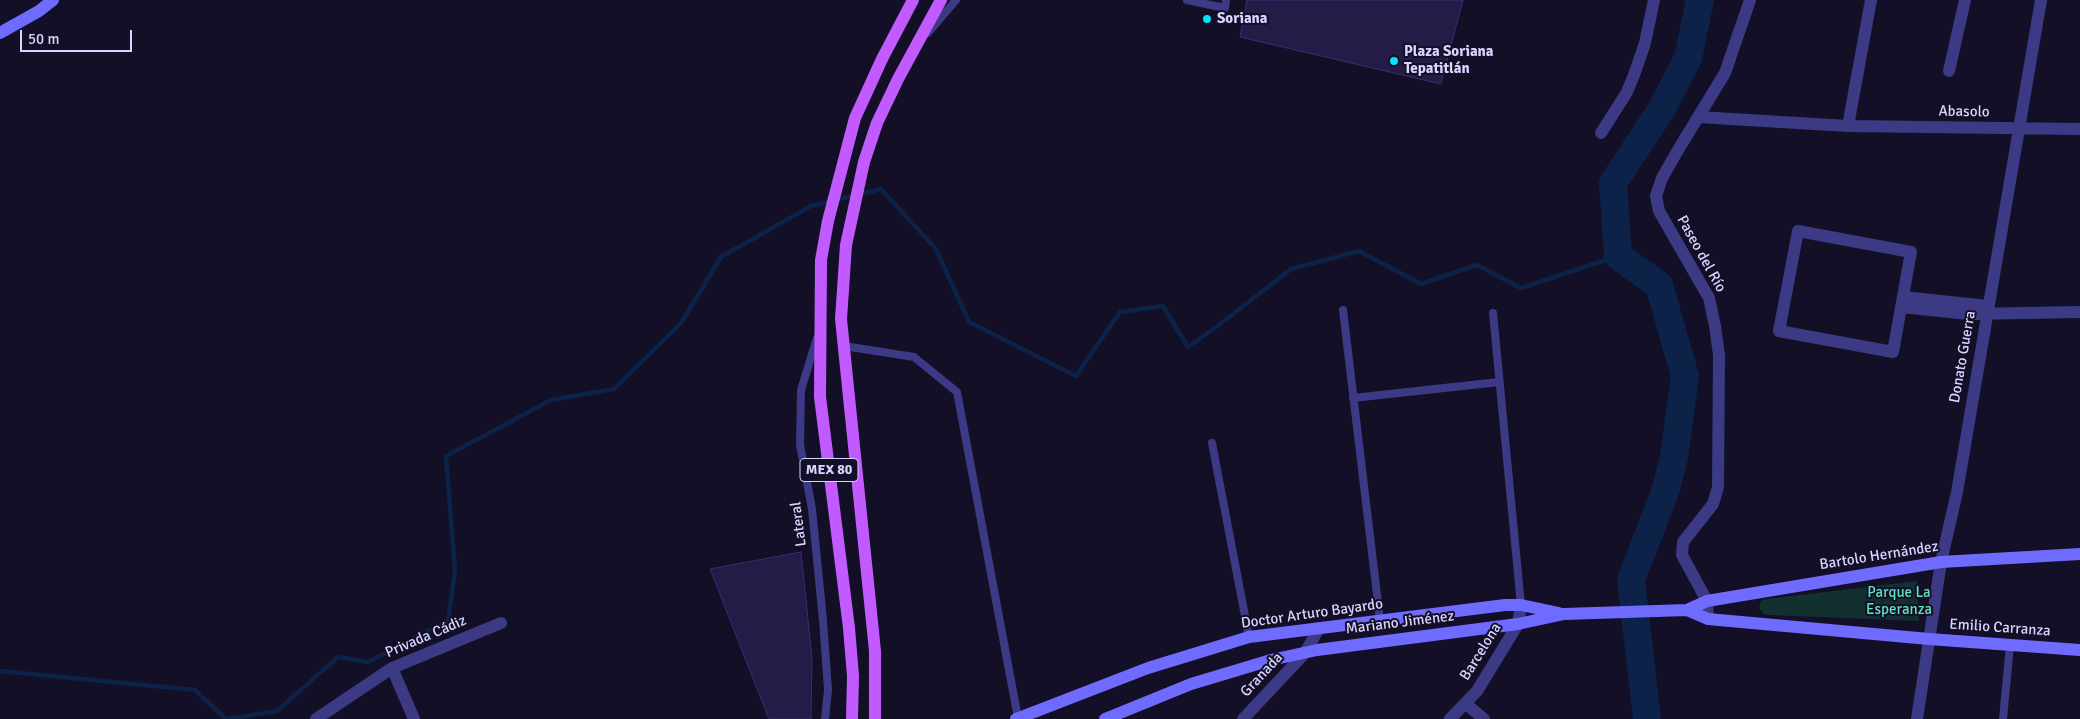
<!DOCTYPE html>
<html>
<head>
<meta charset="utf-8">
<style>
  body { margin:0 }
  #map { position:relative; width:2080px; height:719px; overflow:hidden; background:#130f26; font-family:Signika,sans-serif }
  canvas { display:block }
  .scale { position:absolute; left:20px; top:30px; width:112px; height:22px; box-sizing:border-box; border:2px solid #d9d4ff; border-top:0; padding-left:6px; font-size:15px; line-height:18px; white-space:nowrap; color:#d9d4ff; -webkit-text-stroke:4px #130f26; paint-order:stroke }
</style>
</head>
<body>
<div id="map">
<canvas width="2080" height="719"></canvas>
<div class="scale">50 m</div>
</div>
<script>
const g = document.querySelector('canvas').getContext('2d');
g.lineJoin = 'round';
function fill(path, color) {
  g.fillStyle = color;
  g.fill(path, 'evenodd');
}
function shape(rows) {
  const path = new Path2D();
  for (const r of rows) {
    path.moveTo(r[0], r[1]);
    for (let i = 2; i < r.length; i += 2) path.lineTo(r[i], r[i + 1]);
  }
  return path;
}
function trace(path, color, width, dash) {
  g.strokeStyle = color;
  g.lineWidth = width;
  g.lineCap = dash ? 'butt' : 'round';
  g.setLineDash(dash || []);
  g.stroke(path);
}
function write(font, color, halo, rows, align = 'center') {
  g.font = font + ' Signika,sans-serif';
  g.lineWidth = 4;
  g.setLineDash([]);
  g.textBaseline = 'middle';
  g.strokeStyle = halo;
  g.fillStyle = color;
  for (const [text, x, y, turn = 0] of rows) {
    g.save();
    g.translate(x, y);
    g.rotate((+turn || 0) * Math.PI / 180);
    g.textAlign = isNaN(turn) ? turn : align;
    if (halo) g.strokeText(text, 0, 0);
    g.fillText(text, 0, 0);
    g.restore();
  }
}
const green = shape([
  [1917,581,1919,621,1769,615,1764,614,1759,608,1761,601,1766,599]
]);
const stream = shape([
  [0,671,195,690,226,719],
  [228,719,277,711,338,657,368,662,448,621,455,571,446,456,551,400,614,389,681,323,721,257,811,206,881,189,936,249,969,322,1076,376,1120,312,1163,306,1188,347,1219,325,1291,269,1359,251,1421,284,1477,265,1521,288,1618,256]
]);
const river = shape([
  [1647,719,1631,580,1666,489,1674,457,1685,376,1659,285,1618,256,1613,183,1661,110,1688,58,1700,0]
]);
const building = shape([
  [1247,0,1463,0,1441,84,1240,37,1247,0],
  [801,552,812,658,811,719,769,719,710,569,801,552]
]);
const lane = shape([
  [1187,0,1225,8,1226,0],
  [928,33,956,0],
  [1343,310,1380,620],
  [1493,313,1521,605],
  [817,338,801,390,800,445,812,509,823,620,828,690,825,719],
  [844,346,914,357,957,392,1018,718],
  [1353,398,1499,382],
  [1212,443,1249,637],
  [2003,719,2010,645]
]);
const street = shape([
  [1949,71,1965,0],
  [1698,117,1848,126,2080,129],
  [1848,126,1871,0],
  [1601,133,1627,92,1634,75,1645,43,1654,0],
  [1798,231,1911,252,1893,352,1779,331,1798,231],
  [1903,297,1988,306],
  [1901,307,1969,314,2080,312],
  [1708,619,1707,601,1682,555,1683,542,1713,504,1718,487,1719,355,1715,326,1709,298,1659,211,1656,196,1662,178,1678,150,1725,73,1750,0],
  [392,668,414,719],
  [1465,703,1484,719],
  [316,719,392,668,501,623],
  [1243,719,1305,653,1319,628],
  [1450,719,1477,691,1518,624,1521,605],
  [1917,719,1941,562,1957,492,2041,0]
]);
const secondary = shape([
  [0,33,39,11,53,0],
  [1687,610,1707,601,1941,562,2080,554],
  [1016,719,1148,668,1249,637,1505,605,1521,605,1559,613],
  [1105,719,1191,684,1271,660,1317,650,1518,624,1564,614,1687,610,1708,619,1929,639,2080,650]
]);
const primary = shape([
  [852,719,853,676,849,628,820,397,821,260,828,221,855,118,882,59,913,0],
  [875,719,875,651,841,319,846,245,864,162,877,123,898,79,941,0]
]);
const markers = [
  [1207,19,5,"#00e5ff"],
  [1394,61,5,"#00e5ff"]
];
const shields = [
  [829,470,58]
];
const shieldNames = [
  ["MEX 80",829,470]
];
const poiNames = [
  ["Soriana",1217,19],
  ["Plaza Soriana",1404,52],
  ["Tepatitlán",1404,69]
];
const streetNames = [
  ["Abasolo",1964,112,1],
  ["Paseo del Río",1701,254,61],
  ["Donato Guerra",1963,357,-80],
  ["Lateral",799,524,-97],
  ["Bartolo Hernández",1879,556,-9],
  ["Doctor Arturo Bayardo",1312,614,-8],
  ["Mariano Jiménez",1400,623,-7],
  ["Emilio Carranza",2000,628,4],
  ["Privada Cádiz",426,637,-23],
  ["Barcelona",1481,652,-58],
  ["Granada",1262,675,-47]
];
const parkNames = [
  ["Parque La",1899,593],
  ["Esperanza",1899,610]
];
fill(green, '#12302f');
trace(stream, '#0c2248', 4.5);
trace(river, '#0c2248', 28);
fill(building, '#241b47');
trace(building, '#3b2d73', 1);
trace(lane, '#3d3a85', 8);
trace(street, '#3d3a85', 12);
trace(secondary, '#6f6bff', 12);
trace(primary, '#c25bff', 12);
for (const [x, y, r, color] of markers) {
  const dot = new Path2D();
  dot.arc(x, y, r, 0, 2 * Math.PI);
  g.fillStyle = color;
  g.fill(dot);
  trace(dot, '#130f26', 2);
}
for (const [x, y, w] of shields) {
  const box = new Path2D();
  box.roundRect(x - w / 2, y - 11.5, w, 23, 4);
  g.fillStyle = '#130f26';
  g.fill(box);
  trace(box, '#d9d4ff', 1);
}
write('bold 14px', '#d9d4ff', null, shieldNames);
write('bold 15px', '#d9d4ff', '#130f26', poiNames, 'left');
write('15px', '#d9d4ff', '#130f26', streetNames);
write('15px', '#5fe0c0', '#130f26', parkNames);
</script>
</body>
</html>
